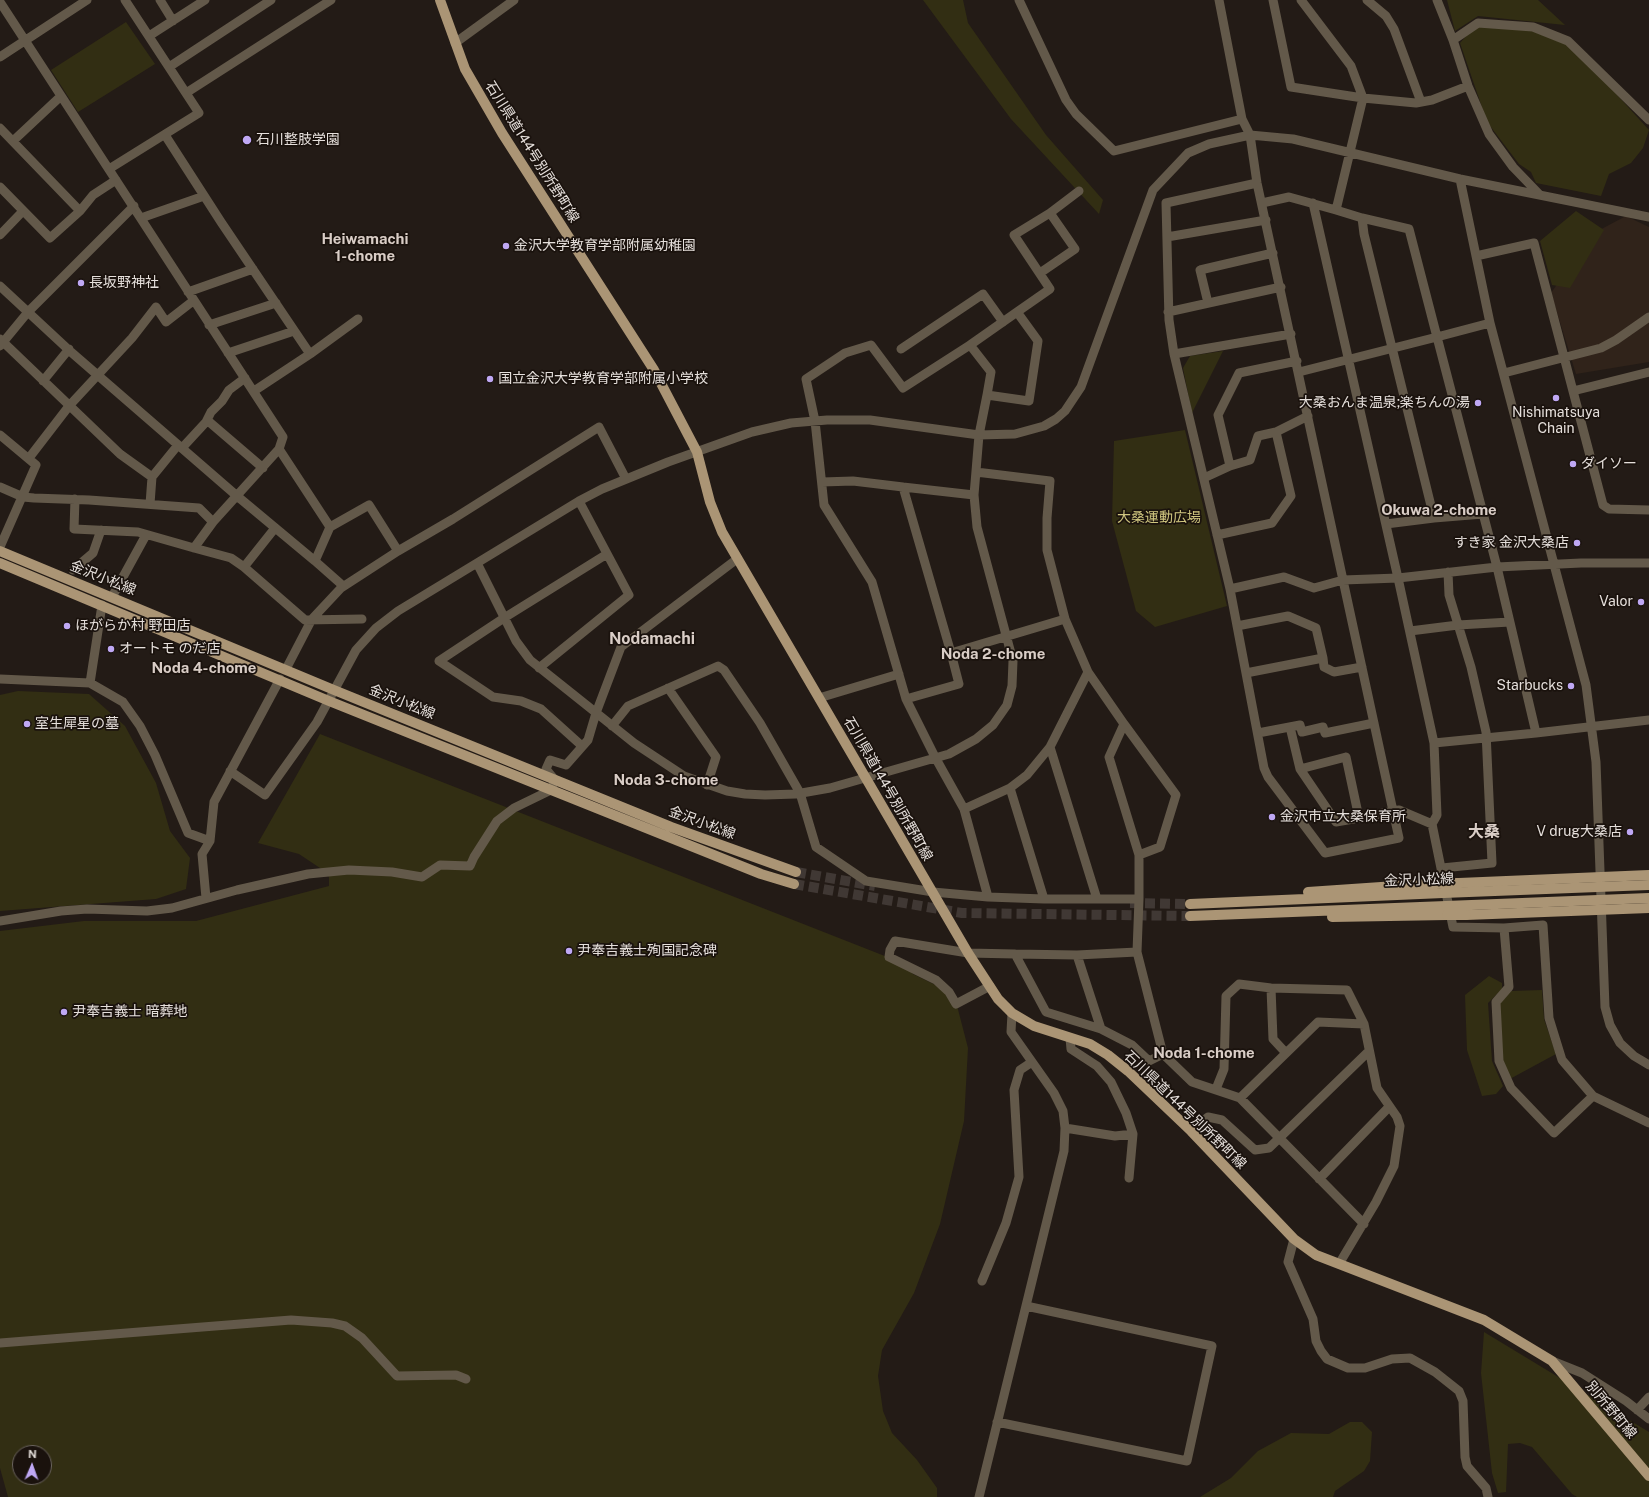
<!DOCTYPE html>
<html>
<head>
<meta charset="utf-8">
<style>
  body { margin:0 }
  #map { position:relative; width:1649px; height:1497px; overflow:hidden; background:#231b16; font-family:"Public Sans",sans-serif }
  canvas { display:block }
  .north { position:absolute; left:12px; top:1445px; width:40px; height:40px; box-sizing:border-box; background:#1a120d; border:1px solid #6b645f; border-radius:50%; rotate:2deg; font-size:11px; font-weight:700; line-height:16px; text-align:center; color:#e5dfdb }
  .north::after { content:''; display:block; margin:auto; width:14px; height:18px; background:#bfa8f4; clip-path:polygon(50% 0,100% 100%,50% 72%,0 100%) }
</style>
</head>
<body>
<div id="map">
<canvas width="1649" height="1497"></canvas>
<div class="north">N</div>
</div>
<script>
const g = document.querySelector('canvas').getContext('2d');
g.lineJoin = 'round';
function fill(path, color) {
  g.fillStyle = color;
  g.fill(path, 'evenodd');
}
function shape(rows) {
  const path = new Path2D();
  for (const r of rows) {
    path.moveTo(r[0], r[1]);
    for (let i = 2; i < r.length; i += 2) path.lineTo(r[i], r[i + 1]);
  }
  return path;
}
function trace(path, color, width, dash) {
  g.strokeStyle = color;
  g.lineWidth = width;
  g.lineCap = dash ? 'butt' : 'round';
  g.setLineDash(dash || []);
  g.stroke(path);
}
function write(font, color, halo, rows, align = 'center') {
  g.font = font + ' "Public Sans","Noto Sans JP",sans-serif';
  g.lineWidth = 3.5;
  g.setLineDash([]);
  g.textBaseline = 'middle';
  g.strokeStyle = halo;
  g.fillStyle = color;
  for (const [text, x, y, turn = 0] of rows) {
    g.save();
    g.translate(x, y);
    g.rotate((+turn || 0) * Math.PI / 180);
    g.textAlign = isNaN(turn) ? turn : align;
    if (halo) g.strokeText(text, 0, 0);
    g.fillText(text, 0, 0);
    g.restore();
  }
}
const built = shape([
  [1626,216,1649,227,1649,362,1576,374,1551,293,1592,234]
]);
const green = shape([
  [923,0,963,0,968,23,1046,135,1103,200,1099,214,1011,119],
  [1447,0,1538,0,1565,25,1478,16,1455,31],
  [126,22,155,64,78,112,51,70],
  [1478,23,1533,27,1568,41,1649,130,1643,148,1631,163,1609,174,1601,196,1536,183,1531,172,1519,164,1487,122,1460,43],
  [1576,211,1604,230,1570,288,1552,285,1540,241],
  [1223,351,1192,413,1183,368,1190,356],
  [1185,430,1227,606,1155,627,1136,611,1112,521,1114,441],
  [18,691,89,694,125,726,156,783,170,831,190,858,186,889,156,899,0,911,0,695],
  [320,734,900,962,913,974,954,994,968,1048,964,1121,940,1224,914,1293,882,1350,878,1376,883,1411,892,1433,917,1460,937,1488,937,1497,8,1497,0,1468,0,931,84,921,196,921,329,886,329,877,320,868,299,854,258,843],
  [20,1453,44,1453,44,1477,20,1477],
  [1489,976,1502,983,1502,989,1488,1003,1492,1061,1503,1086,1496,1094,1482,1096,1467,1050,1465,995],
  [1542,990,1544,1019,1556,1054,1508,1080,1499,1061,1496,1008,1511,991],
  [1484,1332,1649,1432,1649,1497,1577,1497,1572,1494,1532,1447,1520,1443,1508,1444,1506,1492,1498,1493,1492,1473,1481,1373],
  [1350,1422,1362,1422,1372,1432,1370,1461,1364,1471,1335,1491,1333,1497,1200,1497,1231,1478,1258,1451,1291,1433,1329,1434]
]);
const majorTunnel = shape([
  [796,872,875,886],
  [794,884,962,913,1190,916],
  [1130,903,1190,904]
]);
const minor = shape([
  [160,0,173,21],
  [1019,0,1066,100,1076,114,1114,151,1242,119],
  [1219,0,1242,119,1250,135,1257,183,1393,811,1399,810,1432,824,1437,815,1434,743,1398,578,1497,567,1581,563,1649,563],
  [1273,0,1291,87,1363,98,1416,103,1432,100,1468,86],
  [1301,0,1351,66,1363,98,1336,210,1362,218,1364,234,1434,518,1483,514],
  [1367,0,1386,16,1394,29,1421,102],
  [1437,0,1453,40,1478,23,1533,27,1568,41,1649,120],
  [0,2,283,437,279,449,213,522,199,508,89,500,34,498,23,497,0,487],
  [149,36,205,0],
  [1453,40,1468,86,1489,134,1513,167,1540,195],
  [455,43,514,0],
  [0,57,87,0],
  [169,67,271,0],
  [186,93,331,0],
  [0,128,80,211],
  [165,135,221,222,310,354,358,319],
  [13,141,61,96],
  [109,169,199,113,125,0],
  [1460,179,1490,323,1586,685,1596,762,1605,1007,1610,1025,1620,1043,1634,1056,1649,1065],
  [1257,183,1166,203,1169,320,1174,354,1230,589,1264,768,1268,777,1325,853,1399,838,1393,811,1359,818,1346,757,1300,769,1290,727],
  [0,187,50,238,80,211,93,195,116,180],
  [1262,203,1289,197,1336,210],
  [1050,213,1079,191],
  [141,218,204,196],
  [0,235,23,211],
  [1167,237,1266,220],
  [1476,256,1534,243,1603,505,1609,509,1649,510],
  [0,286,71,352,237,496,315,561,330,527,279,449],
  [188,292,253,269],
  [1208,303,1200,270,1273,253],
  [1168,312,1281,287],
  [209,325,276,303],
  [0,339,120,454,152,477],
  [970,345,903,388,871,345,845,353,806,379,815,421,824,505,872,582,906,699,935,757,964,809,1010,788,1027,775,1050,747,1097,899,1139,899,1137,952],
  [0,346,28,312,134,206],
  [901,349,983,294,1003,322],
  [228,353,294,331],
  [1174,354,1291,334],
  [1299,372,1437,337,1409,229,1362,218],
  [1504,373,1601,348,1616,340,1649,317],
  [43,381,69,349],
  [254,391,310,354],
  [1573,391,1649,372],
  [987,395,991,372,970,345,1017,312],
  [207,420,263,468],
  [0,435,36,465,0,547],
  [182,448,206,422,211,412,222,401,229,390,245,378],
  [29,458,69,406,132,338,156,307,166,322,193,301],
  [1230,466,1250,460,1258,436,1276,432],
  [976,472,1050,481,1047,518,1047,550,1065,619],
  [1204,478,1230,466,1218,415,1239,373,1297,361],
  [822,482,853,481,903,487,951,653],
  [903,487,974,495],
  [75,499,74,529,138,532,194,548],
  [150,504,152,477,178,445],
  [213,522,194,548,231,558,244,567,305,620,362,619],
  [1386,524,1434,518],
  [330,527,369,505,398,551,341,588],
  [1217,535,1272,523,1291,496,1276,432,1308,416],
  [398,551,453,519,599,427,626,479],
  [477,563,516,641,530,660,634,743,684,776,727,791,745,794,765,795,796,794,830,788,949,754,976,739,993,725,1007,705,1012,686,1013,661,977,527,974,495,979,435,987,395,1029,401,1038,341,1017,312,1050,289,1014,235,1050,213,1075,249,1040,273],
  [244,567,275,528],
  [73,570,93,553,101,530],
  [1230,589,1284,577,1314,588,1343,580,1398,578,1313,203],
  [112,597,146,535],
  [1237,626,1288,616,1316,628,1323,658],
  [1410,631,1458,625,1510,622],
  [539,668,629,595,579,501],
  [286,669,312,619,341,588,341,584,315,561],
  [1088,672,1124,724,1109,757,1139,855,1160,847,1176,795,1124,724],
  [1246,673,1323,658,1324,667,1334,672,1362,667],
  [0,679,90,683,123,702,140,726,155,755,188,833,210,841],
  [90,683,102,605],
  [668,688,716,757,707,785],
  [819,698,899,674],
  [906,699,959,684,951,653,1065,619,1088,672,1050,747],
  [612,726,628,706,718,666,724,670,760,723,800,793,816,847,866,881,933,892,988,897],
  [1258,733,1300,725,1302,732,1323,727,1325,733,1374,723],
  [1536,733,1649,720],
  [1434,743,1536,733,1497,567,1437,337,1490,323],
  [582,746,541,709,521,701,493,697,439,661,504,618,607,554],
  [1300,769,1336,822,1359,818],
  [230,771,265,795,317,722,356,650,376,628,398,611,579,501,602,489,668,462,752,432,791,423,827,420,870,420,979,435,1015,434,1044,426,1056,419,1065,411,1081,387,1153,190,1188,153,1209,144,1250,135,1293,139,1460,179,1649,217],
  [964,809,988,897,1044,899,1010,788],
  [1432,824,1453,927,1504,928],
  [1442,868,1492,863,1486,732,1471,667,1449,595,1448,572],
  [206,898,202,854,210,841,214,802,280,679],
  [1044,899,1097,899],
  [1139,899,1139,855],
  [0,921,61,911,87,909,147,911,172,908,237,890,308,874,349,870,392,872,422,877,440,865,470,866,474,857,497,821,514,808,551,790,555,780,546,769,550,760,566,765,588,740,596,713,621,647,737,559],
  [1015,954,1077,955,1101,1029],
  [1077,955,1137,952,1163,1054],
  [990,986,956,1004,949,992,936,980,889,957,890,950,895,941,968,953,1015,954,1046,1012,1101,1029,1132,1045,1149,1061,1163,1054,1192,1082,1240,1098,1364,1224],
  [1271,988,1273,1039,1286,1053],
  [1070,1038,1071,1049,1097,1066,1111,1082,1126,1113,1133,1134],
  [1216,1089,1224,1069,1226,996,1239,984,1271,988,1347,990,1364,1024,1377,1088,1397,1117,1400,1126,1394,1166,1376,1202,1339,1264],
  [1593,1096,1554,1133,1511,1088,1499,1061,1496,1002,1509,987,1504,928,1543,925,1549,1018,1562,1060,1593,1096,1649,1123],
  [1240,1098,1318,1022,1364,1024],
  [1065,1128,1115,1136,1133,1134,1129,1178],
  [1191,1131,1208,1117,1222,1120,1255,1150,1269,1148,1368,1052],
  [1319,1179,1389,1107],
  [1294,1239,1288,1262,1313,1319,1316,1341,1321,1351,1327,1359,1348,1368,1365,1368,1392,1359,1410,1358,1435,1372,1459,1391,1463,1401,1465,1457,1467,1466,1486,1488,1488,1497],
  [982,1281,1006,1223,1019,1177,1014,1090,1020,1070,1032,1062],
  [0,1343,291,1320,332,1323,345,1326,362,1338,397,1376,456,1375,466,1379],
  [1552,1361,1582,1373,1626,1401,1649,1419],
  [1637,1410,1649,1397],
  [997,1422,1187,1461,1212,1346,1026,1306],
  [979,1497,1064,1151,1065,1128,1063,1111,1054,1093,1011,1032,1012,1013]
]);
const major = shape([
  [440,0,465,69,502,133,654,370,697,452,710,502,722,532,968,953,998,999,1012,1013,1034,1026,1090,1044,1108,1055,1128,1071,1191,1131,1294,1239,1316,1255,1484,1320,1552,1361,1649,1476],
  [0,551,334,690,671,827,796,872],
  [0,563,329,701,761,874,794,884],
  [1459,883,1649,875],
  [1308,892,1440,883],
  [1190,904,1443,893],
  [1466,915,1649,908],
  [1190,916,1446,906],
  [1332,917,1447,915]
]);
const majorBridge = shape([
  [1440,883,1459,883],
  [1443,893,1649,885],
  [1446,906,1649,898],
  [1447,915,1466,915]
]);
const markers = [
  [247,140,5,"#bfa8f4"],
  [506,246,4,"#bfa8f4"],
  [81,283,4,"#bfa8f4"],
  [490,379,4,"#bfa8f4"],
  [1556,398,4,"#bfa8f4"],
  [1478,403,4,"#bfa8f4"],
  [1573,464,4,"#bfa8f4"],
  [1577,543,4,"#bfa8f4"],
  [1641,602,4,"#bfa8f4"],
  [67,626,4,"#bfa8f4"],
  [111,649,4,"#bfa8f4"],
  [1571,686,4,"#bfa8f4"],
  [27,724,4,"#bfa8f4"],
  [1272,817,4,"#bfa8f4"],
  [1630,832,4,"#bfa8f4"],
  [569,951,4,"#bfa8f4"],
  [64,1012,4,"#bfa8f4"]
];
const poiNames = [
  ["石川整肢学園",256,140],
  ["金沢大学教育学部附属幼稚園",514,246],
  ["長坂野神社",89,283],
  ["国立金沢大学教育学部附属小学校",498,379],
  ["大桑おんま温泉;楽ちんの湯",1470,403,"right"],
  ["Nishimatsuya",1556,413,"center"],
  ["Chain",1556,429,"center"],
  ["ダイソー",1581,464],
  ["すき家 金沢大桑店",1569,543,"right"],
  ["Valor",1633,602,"right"],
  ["ほがらか村 野田店",75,626],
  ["オートモ のだ店",119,649],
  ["Starbucks",1563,686,"right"],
  ["室生犀星の墓",35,724],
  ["金沢市立大桑保育所",1280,817],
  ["V drug大桑店",1622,832,"right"],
  ["尹奉吉義士殉国記念碑",577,951],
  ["尹奉吉義士 暗葬地",72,1012]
];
const streetNames = [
  ["石川県道144号別所野町線",532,152,58],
  ["金沢小松線",103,578,22],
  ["金沢小松線",402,702,22],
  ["石川県道144号別所野町線",888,789,60],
  ["金沢小松線",702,823,20],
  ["金沢小松線",1419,880,-2],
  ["石川県道144号別所野町線",1185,1110,44],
  ["別所野町線",1611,1410,50]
];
const parkNames = [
  ["大桑運動広場",1159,518]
];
const neighbourhoodNames = [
  ["Heiwamachi",365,239],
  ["1-chome",365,256],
  ["Okuwa 2-chome",1439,510],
  ["Noda 2-chome",993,654],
  ["Noda 4-chome",204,668],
  ["Noda 3-chome",666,780],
  ["Noda 1-chome",1204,1053]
];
const quarterNames = [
  ["Nodamachi",652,639],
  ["大桑",1484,832]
];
fill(built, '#30231a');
fill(green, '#322e13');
trace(majorTunnel, '#403834', 10, [10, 5]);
trace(minor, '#63594a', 9);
trace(major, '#ab9575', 10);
trace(majorBridge, '#ab9575', 10);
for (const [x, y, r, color] of markers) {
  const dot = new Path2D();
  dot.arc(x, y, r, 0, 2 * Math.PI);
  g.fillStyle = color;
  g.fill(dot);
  trace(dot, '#1a120d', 1.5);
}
write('14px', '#e5dfdb', '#1a120d', poiNames, 'left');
write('14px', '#e5dfdb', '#1a120d', streetNames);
write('14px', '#cfc57f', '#1a120d', parkNames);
write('bold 15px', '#d9cdc6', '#1a120d', neighbourhoodNames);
write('bold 16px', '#d9cdc6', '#1a120d', quarterNames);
</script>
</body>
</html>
